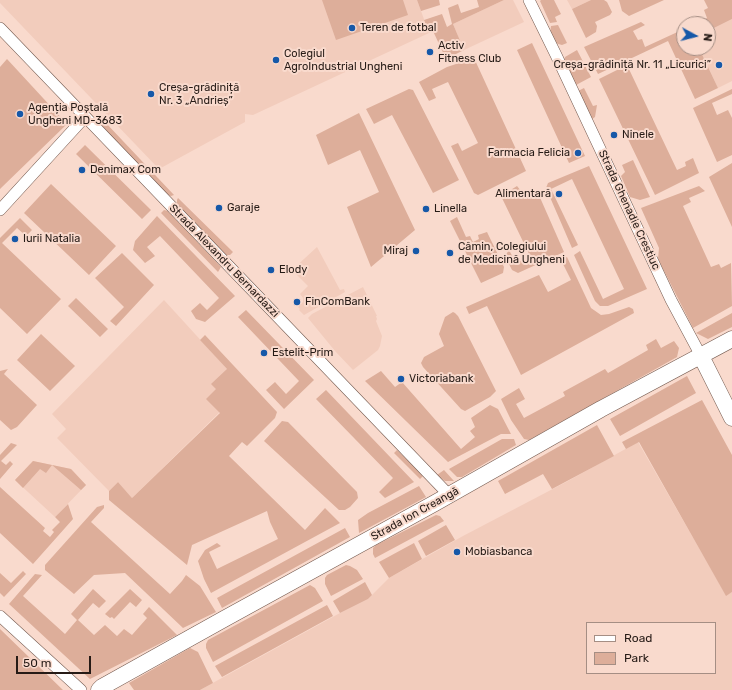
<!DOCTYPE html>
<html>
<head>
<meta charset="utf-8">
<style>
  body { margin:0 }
  #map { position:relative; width:732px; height:690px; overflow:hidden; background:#f9dacd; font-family:Rubik,sans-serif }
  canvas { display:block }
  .legend { position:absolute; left:586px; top:622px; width:130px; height:52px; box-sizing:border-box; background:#f9dacd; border:1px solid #a58e84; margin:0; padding:5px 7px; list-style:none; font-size:12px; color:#261b16 }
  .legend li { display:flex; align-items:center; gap:8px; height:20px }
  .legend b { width:20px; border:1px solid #a58e84 }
  .north { position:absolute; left:676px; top:16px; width:40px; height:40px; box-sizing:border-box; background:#f9dacd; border:1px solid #a58e84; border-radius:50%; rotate:97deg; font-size:11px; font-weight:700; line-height:16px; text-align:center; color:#261b16 }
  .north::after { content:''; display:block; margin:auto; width:14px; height:18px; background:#1658a8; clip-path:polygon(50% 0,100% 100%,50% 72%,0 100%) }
  .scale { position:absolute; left:16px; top:656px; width:75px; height:18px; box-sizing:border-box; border:2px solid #261b16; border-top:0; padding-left:5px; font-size:12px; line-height:14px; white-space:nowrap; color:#261b16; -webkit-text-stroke:3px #f9dacd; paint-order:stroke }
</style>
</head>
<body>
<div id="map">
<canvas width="732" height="690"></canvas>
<ul class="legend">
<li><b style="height:5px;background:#fff"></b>Road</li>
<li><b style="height:11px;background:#ddae9a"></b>Park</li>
</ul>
<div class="north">N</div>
<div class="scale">50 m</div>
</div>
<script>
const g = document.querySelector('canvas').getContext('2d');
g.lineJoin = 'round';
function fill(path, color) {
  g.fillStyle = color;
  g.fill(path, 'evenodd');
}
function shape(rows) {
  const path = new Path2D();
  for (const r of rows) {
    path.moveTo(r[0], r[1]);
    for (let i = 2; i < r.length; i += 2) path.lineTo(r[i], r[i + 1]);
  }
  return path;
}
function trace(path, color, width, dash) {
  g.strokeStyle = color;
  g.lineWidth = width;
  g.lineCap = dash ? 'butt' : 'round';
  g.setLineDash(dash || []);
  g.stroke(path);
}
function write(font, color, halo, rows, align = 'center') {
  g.font = font + ' Rubik,sans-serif';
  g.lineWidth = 4;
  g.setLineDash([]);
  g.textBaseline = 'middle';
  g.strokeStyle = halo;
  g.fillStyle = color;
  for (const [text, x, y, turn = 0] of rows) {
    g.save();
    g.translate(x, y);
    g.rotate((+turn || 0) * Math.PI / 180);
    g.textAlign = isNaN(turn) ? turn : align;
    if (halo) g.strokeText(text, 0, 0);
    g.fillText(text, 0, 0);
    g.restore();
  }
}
const built = shape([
  [0,0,417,0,429,33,253,115,245,114,245,122,159,169,0,3],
  [504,0,513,0,524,22,464,50,453,24],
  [567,0,591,0,572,9],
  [732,19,732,81,718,88,699,48,708,48,708,31],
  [317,247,340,290,344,289,345,292,304,315,299,310,300,309,298,307,303,302,303,298,300,294,308,286,292,270],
  [363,287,377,316,376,316,377,319,376,321,382,336,380,346,378,350,353,370,335,351,308,318,312,314],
  [164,300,227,369,229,403,132,498,118,482,109,491,57,438,66,429,52,414],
  [638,442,726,595,732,592,732,690,200,690,340,613,368,599,389,578,463,536,568,481],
  [587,623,715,623,715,673,587,673],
  [33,461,71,469,86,485,55,517,15,480]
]);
const green = shape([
  [322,0,403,0,408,15,336,40],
  [417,0,439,0,440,5,421,11],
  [477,0,504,0,453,24,464,50,446,59,433,31,429,33,424,20,442,14,447,27,452,24,448,8,458,4,461,13,479,7],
  [541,0,554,0,561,14,555,17,557,22,550,23,540,1],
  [591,0,604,0,607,2,612,12,610,15,595,22,597,26,596,32,586,38,572,9],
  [619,0,664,0,629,16,622,11],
  [704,0,732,0,732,19,708,31,708,24,694,24,707,18,704,10,708,8],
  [641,22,645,25,633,31,638,40,642,39,645,47,684,29,684,48,699,48,718,88,695,99,668,41,598,74,584,47],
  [558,25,567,43,562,45,555,43,550,34,551,26],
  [532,43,585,156,569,163,517,50],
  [577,50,591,77,576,85,564,61,565,57],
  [474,58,526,171,478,195,474,193,451,146,458,143,462,151,478,143,448,82,432,89,436,98,429,101,419,82,447,67],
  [7,59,67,124,0,189,0,67],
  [627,65,677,170,686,166,685,162,693,158,699,173,655,195,599,79],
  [584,88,593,106,597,105,595,117,592,119,578,91],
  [409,89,413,90,459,180,433,193,392,115,374,124,366,109],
  [732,89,732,94,712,103,717,115,728,110,732,118,732,155,717,162,693,108],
  [359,113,415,230,371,267,347,207,379,192,360,150,328,165,316,135],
  [105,122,174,195,171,196,167,195,101,126],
  [85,145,151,210,142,219,76,154],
  [633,160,650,197,640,200,630,197,621,176,625,172,622,165],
  [732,163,732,227,709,177],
  [589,166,647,289,608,306,600,306,595,301,574,255,580,251,603,299,624,289,572,179,551,189,578,245,572,248,546,188,548,183],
  [51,184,116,246,89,275,24,213],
  [517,186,521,191,526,199,538,193,564,252,518,273,512,270,505,256,509,250,516,263,530,256,501,196],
  [699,186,705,191,689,198,691,202,683,206,711,267,719,264,721,268,731,263,732,306,693,328,658,259,659,248,641,208],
  [178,198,233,252,230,255,225,255,177,205,177,200],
  [164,210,168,211,221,267,218,272,161,213],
  [157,216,235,296,205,322,196,319,191,311,200,303,207,310,219,298,160,236,147,247,155,256,145,263,133,250,135,241],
  [457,217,466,237,470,236,473,242,479,239,478,235,487,232,504,267,503,273,481,283,450,221],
  [20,218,32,230,26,236,17,228,2,243,61,299,27,334,0,308,0,238],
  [122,253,154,285,116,326,110,321,124,307,95,278],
  [567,257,591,308,601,315,609,314,629,307,633,309,634,313,521,375,487,306,469,314,466,307,539,275,548,292,571,280,561,260],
  [76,298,108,329,100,337,68,306],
  [246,310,314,380,284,409,266,390,275,382,286,394,299,381,238,317],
  [453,312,455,313,458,316,496,391,490,397,465,411,461,409,423,367,421,363,424,357,444,346,439,334,445,317],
  [732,313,732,327,708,339,696,333],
  [41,334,75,366,50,391,17,360],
  [205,335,277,412,275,418,247,446,242,442,229,456,305,530,325,508,340,523,211,593,204,579,198,561,205,550,217,543,221,546,209,552,217,569,278,539,270,522,267,511,192,545,187,565,109,500,109,491,118,482,132,498,220,413,206,399,216,389,211,384,227,369,200,340],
  [656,339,661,348,674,341,679,348,677,357,529,440,524,439,511,420,501,399,519,388,525,399,516,404,524,418,565,396,563,392,605,369,608,373,648,350,646,345],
  [8,369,4,374,37,405,17,427,11,430,0,420,0,371],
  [381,371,395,387,402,382,461,449,475,437,470,431,475,427,471,418,490,405,498,409,511,434,501,434,448,462,365,381],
  [687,376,696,393,620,436,610,419],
  [326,390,414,482,385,498,379,492,393,478,316,399],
  [702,400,732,455,732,592,726,596,639,442,626,449,622,442],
  [282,421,288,422,357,492,358,498,350,507,345,510,339,510,264,441],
  [597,425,614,456,552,489,543,474,505,494,498,481],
  [502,439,514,439,516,445,462,477,457,477,449,469],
  [11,443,17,445,1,461,6,465,10,461,13,464,0,479,0,455],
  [397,450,423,476,420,479,394,453],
  [33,461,71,469,86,485,81,490,52,465,46,473,40,469,23,488,15,480],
  [444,470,454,481,445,481,437,475],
  [419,486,426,497,359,533,358,520,368,513],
  [0,487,45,528,43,531,50,537,54,532,52,530,60,522,55,517,68,504,73,519,33,564,0,533],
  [104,505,104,508,91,522,170,594,182,581,186,575,200,586,216,612,183,628,125,573,94,575,74,594,45,570,45,565,97,507],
  [436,515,440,516,444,521,375,558,373,554,373,548,376,545],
  [446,525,455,540,426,556,418,541],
  [345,528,350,537,222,608,217,598],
  [414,543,422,559,389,578,379,562],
  [346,565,350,566,357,570,363,579,331,596,325,584,325,578,327,575],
  [23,571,26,574,4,597,0,593,0,573,11,583],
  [35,574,42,575,23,596,65,634,77,620,71,614,93,589,106,601,99,608,93,603,78,620,94,635,105,625,117,636,124,629,132,635,147,618,143,614,149,607,177,635,90,679,9,604],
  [365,582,372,595,368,599,340,613,333,601],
  [310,585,315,588,323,601,213,662,206,648,206,644,208,640],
  [130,589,142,600,136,607,130,602,114,619,112,617,110,618,105,614],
  [327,605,333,616,222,677,215,666],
  [0,629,63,690,0,690],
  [190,648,198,652,213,683,200,690,134,690,129,683]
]);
const street = shape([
  [529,0,556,55,671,300,701,356],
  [0,28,449,495],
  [0,210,85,117],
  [0,616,81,690]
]);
const secondary = shape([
  [701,356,732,418],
  [99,690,102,687,224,619,435,503,601,409,732,339]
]);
const markers = [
  [352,28,4,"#1658a8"],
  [430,52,4,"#1658a8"],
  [276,60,4,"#1658a8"],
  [719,65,4,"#1658a8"],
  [151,94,4,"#1658a8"],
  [20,114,4,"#1658a8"],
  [614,135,4,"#1658a8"],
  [578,153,4,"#1658a8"],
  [82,170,4,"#1658a8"],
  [559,194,4,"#1658a8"],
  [219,208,4,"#1658a8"],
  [426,209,4,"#1658a8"],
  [15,239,4,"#1658a8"],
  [416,251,4,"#1658a8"],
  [450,253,4,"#1658a8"],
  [271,270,4,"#1658a8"],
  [297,302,4,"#1658a8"],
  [264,353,4,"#1658a8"],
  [401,379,4,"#1658a8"],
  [457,552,4,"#1658a8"]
];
const poiNames = [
  ["Teren de fotbal",360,28],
  ["Activ",438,46],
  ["Fitness Club",438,59],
  ["Colegiul",284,54],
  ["AgroIndustrial Ungheni",284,67],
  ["Creșa-grădiniță Nr. 11 „Licurici”",711,65,"right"],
  ["Creșa-grădiniță",159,88],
  ["Nr. 3 „Andrieș”",159,101],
  ["Agenția Poștală",28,108],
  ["Ungheni MD-3683",28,121],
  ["Ninele",622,135],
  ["Farmacia Felicia",570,153,"right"],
  ["Denimax Com",90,170],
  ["Alimentară",551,194,"right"],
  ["Garaje",227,208],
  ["Linella",434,209],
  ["Iurii Natalia",23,239],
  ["Cămin, Colegiului",458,247],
  ["de Medicină Ungheni",458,260],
  ["Miraj",408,251,"right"],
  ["Elody",279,270],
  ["FinComBank",305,302],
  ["Estelit-Prim",272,353],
  ["Victoriabank",409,379],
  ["Mobiasbanca",465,552]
];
const streetNames = [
  ["Strada Ghenadie Crestiuc",629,210,65],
  ["Strada Alexandru Bernardazzi",224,261,46],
  ["Strada Ion Creangă",415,514,-29]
];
fill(built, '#f2ccbc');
fill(green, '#ddae9a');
trace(street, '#73594e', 12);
trace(secondary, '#73594e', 17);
trace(street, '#fff', 11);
trace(secondary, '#fff', 16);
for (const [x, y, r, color] of markers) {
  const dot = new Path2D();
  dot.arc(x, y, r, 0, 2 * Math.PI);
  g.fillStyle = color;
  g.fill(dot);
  trace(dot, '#f9dacd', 1.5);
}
write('11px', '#261b16', '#f9dacd', poiNames, 'left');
write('11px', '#261b16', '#f9dacd', streetNames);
</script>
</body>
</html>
